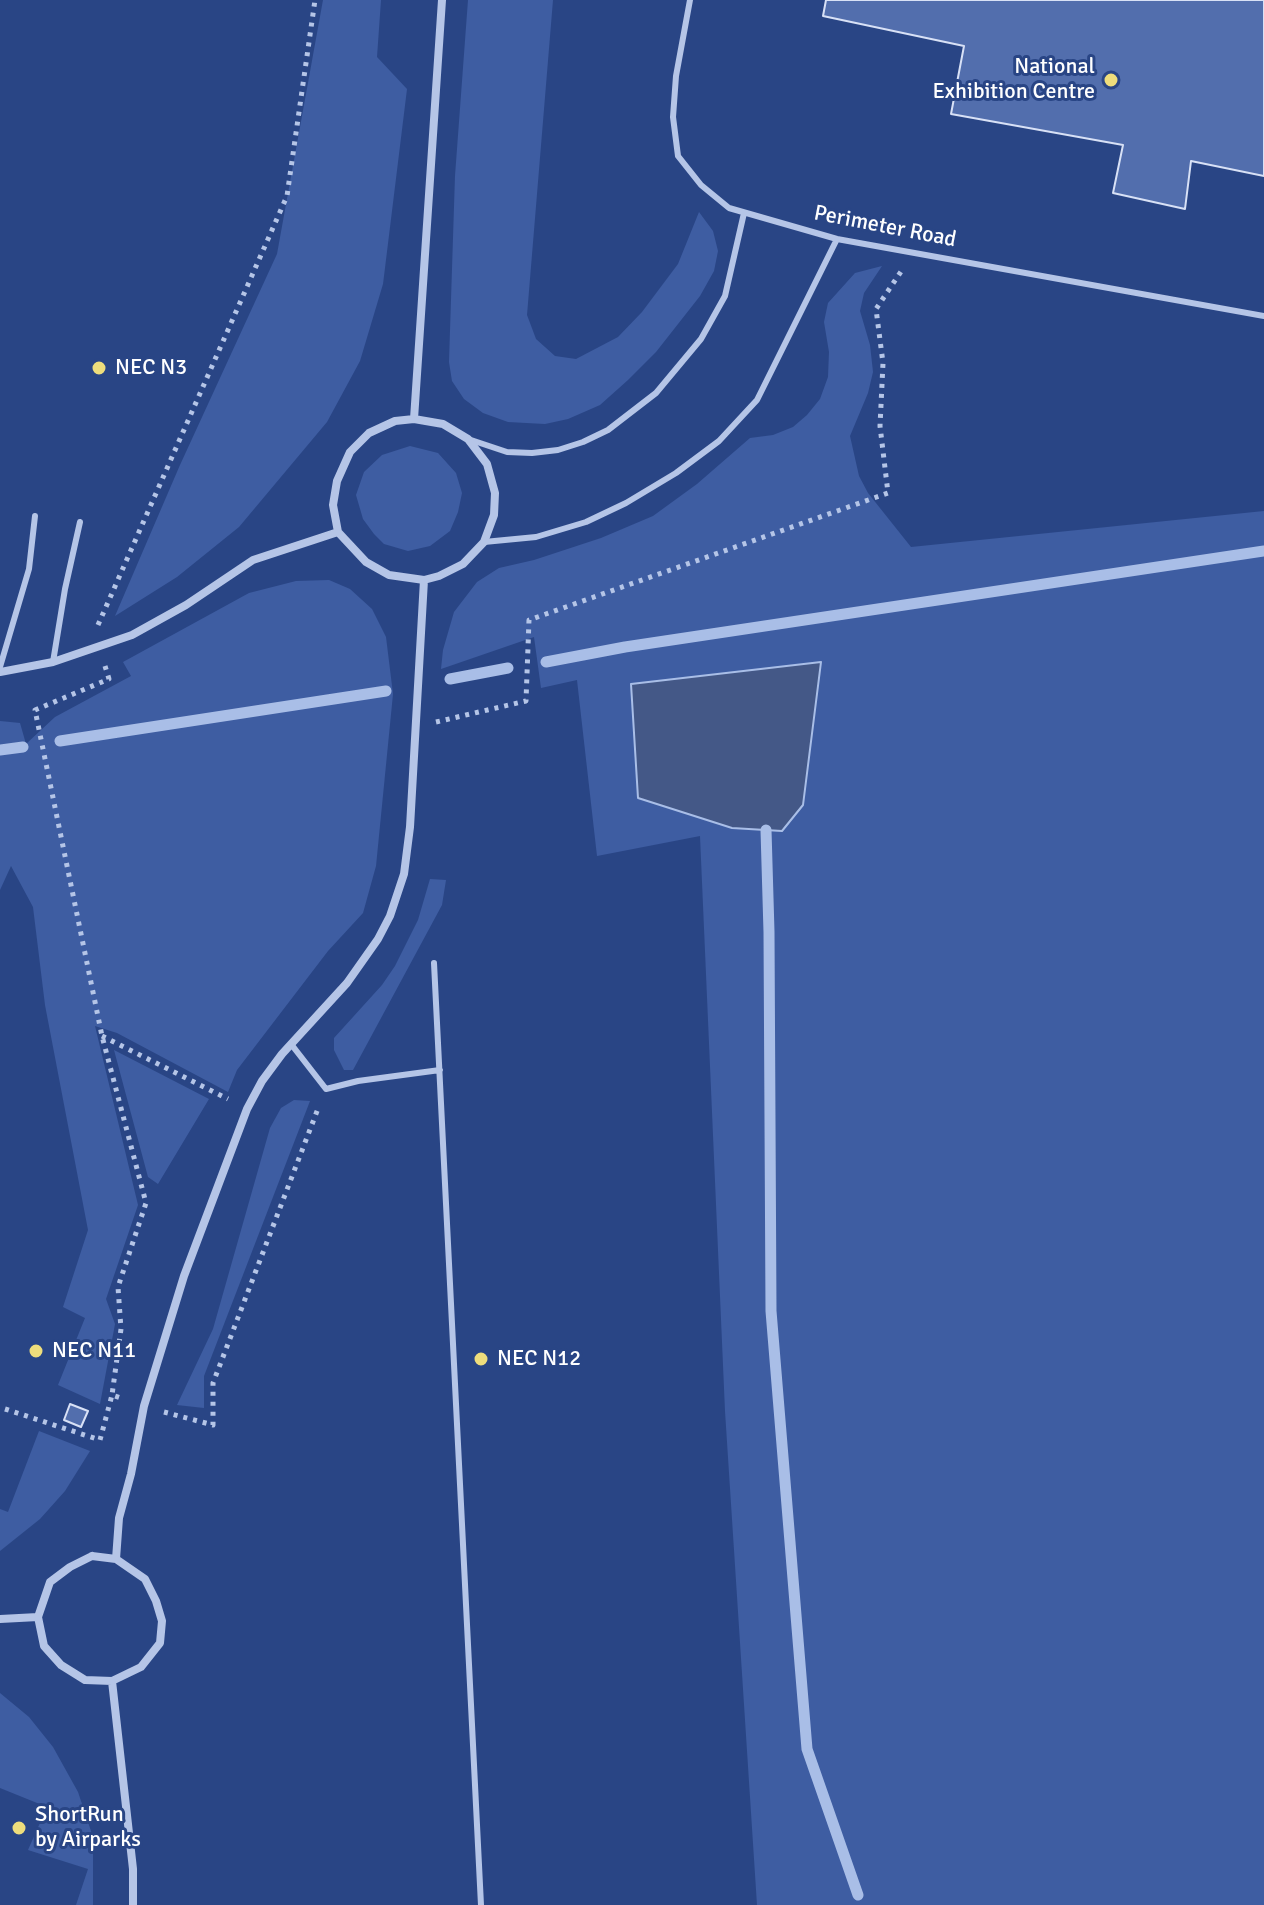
<!DOCTYPE html>
<html>
<head>
<meta charset="utf-8">
<style>
  body { margin:0 }
  canvas { display:block; background:#294585 }
</style>
</head>
<body>
<canvas width="1264" height="1905"></canvas>
<script>
const g = document.querySelector('canvas').getContext('2d');
g.lineJoin = 'round';
function fill(path, color) {
  g.fillStyle = color;
  g.fill(path, 'evenodd');
}
function shape(rows) {
  const path = new Path2D();
  for (const r of rows) {
    path.moveTo(r[0], r[1]);
    for (let i = 2; i < r.length; i += 2) path.lineTo(r[i], r[i + 1]);
  }
  return path;
}
function trace(path, color, width, dash) {
  g.strokeStyle = color;
  g.lineWidth = width;
  g.lineCap = dash ? 'butt' : 'round';
  g.setLineDash(dash || []);
  g.stroke(path);
}
function write(font, color, halo, rows, align = 'center') {
  g.font = font + ' Signika,sans-serif';
  g.lineWidth = 6;
  g.setLineDash([]);
  g.textBaseline = 'middle';
  g.strokeStyle = halo;
  g.fillStyle = color;
  for (const [text, x, y, turn = 0] of rows) {
    g.save();
    g.translate(x, y);
    g.rotate((+turn || 0) * Math.PI / 180);
    g.textAlign = isNaN(turn) ? turn : align;
    if (halo) g.strokeText(text, 0, 0);
    g.fillText(text, 0, 0);
    g.restore();
  }
}
const green = shape([
  [323,0,381,0,377,57,407,89,383,284,360,361,327,422,239,527,177,577,115,616,180,465,277,254],
  [468,0,553,0,527,315,536,339,555,356,576,359,618,337,642,312,678,264,699,212,713,231,718,251,714,271,700,296,656,352,628,380,600,405,568,419,545,424,508,422,483,413,464,399,452,381,449,362,455,176],
  [882,266,864,293,860,311,870,345,873,372,868,393,850,436,859,476,868,493,911,547,1264,511,1264,1905,757,1905,725,1411,700,836,597,856,577,680,541,688,534,637,441,669,443,650,454,612,477,582,499,568,534,560,601,538,653,516,697,484,750,438,773,435,793,427,807,415,820,399,828,377,829,352,824,322,828,303,855,273],
  [410,446,438,453,456,473,462,493,458,512,450,531,430,546,408,551,384,544,374,534,363,519,356,495,364,472,382,455],
  [329,580,350,589,372,609,386,637,393,694,376,866,363,913,328,951,237,1070,228,1092,117,1033,95,1026,138,1205,106,1299,115,1324,100,1404,58,1385,85,1318,63,1307,88,1230,45,1005,33,907,11,866,0,890,0,721,20,723,26,744,55,717,131,676,123,662,249,593,296,581],
  [430,879,446,880,442,905,353,1070,344,1070,334,1050,334,1038,382,985,395,966,418,920],
  [114,1050,209,1099,158,1184,148,1177],
  [294,1100,310,1101,204,1376,204,1408,177,1405,213,1329,270,1128,281,1108],
  [39,1431,90,1451,65,1491,40,1519,0,1551,0,1509,8,1512],
  [0,1693,29,1717,53,1747,78,1792,93,1837,93,1905,76,1905,88,1869,28,1850,47,1807,0,1788]
]);
const water = shape([
  [821,662,803,805,782,831,732,828,638,798,631,684,821,662]
]);
const stream = shape([
  [546,662,625,647,1264,551],
  [450,679,508,668],
  [60,741,386,691],
  [0,750,23,747],
  [766,830,769,932,771,1311,807,1749,858,1895]
]);
const building = shape([
  [826,0,1264,0,1264,176,1191,161,1185,209,1113,193,1123,145,951,114,964,46,823,16,826,0],
  [70,1404,88,1411,81,1427,64,1420,70,1404]
]);
const path = shape([
  [98,625,287,196,315,0],
  [105,666,109,679,35,710,102,1036,146,1203,118,1287,121,1329,112,1395,124,1399],
  [436,722,526,701,529,620,888,493,880,426,883,363,876,309,902,270],
  [102,1036,228,1099],
  [5,1409,100,1440,112,1395],
  [164,1412,213,1425,213,1383,319,1106]
]);
const service = shape([
  [690,0,676,76,673,117,678,156,701,185,729,208,837,239,1264,316],
  [468,439,507,452,532,453,558,450,583,442,608,430,656,393,701,339,725,296,744,213],
  [484,542,536,537,586,522,626,503,676,473,719,441,757,400,837,239],
  [53,662,65,589,80,522],
  [0,667,29,569,35,516],
  [434,963,481,1905],
  [291,1044,326,1089,358,1081,440,1070]
]);
const minor = shape([
  [414,419,443,424,468,439,487,464,495,493,494,515,484,542,463,564,439,576,424,580,389,575,366,562,338,532,333,505,337,481,350,452,369,433,395,421,414,419],
  [414,419,442,0],
  [0,672,53,662,132,635,186,605,253,560,338,532],
  [92,1556,116,1559,145,1579,156,1601,162,1621,160,1643,141,1667,112,1681,85,1680,61,1665,44,1646,38,1617,50,1582,70,1567,92,1556],
  [116,1559,119,1518,131,1474,144,1406,184,1276,247,1109,262,1081,282,1054,347,983,378,939,390,916,404,874,410,827,424,580],
  [0,1619,38,1617],
  [112,1681,133,1869,133,1905]
]);
const markers = [
  [1111,80,8,"#eedd7c"],
  [99,368,8,"#eedd7c"],
  [36,1351,8,"#eedd7c"],
  [481,1359,8,"#eedd7c"],
  [19,1828,8,"#eedd7c"]
];
const poiNames = [
  ["National",1095,67,"right"],
  ["Exhibition Centre",1095,92,"right"],
  ["NEC N3",115,368],
  ["NEC N11",52,1351],
  ["NEC N12",497,1359],
  ["ShortRun",35,1815],
  ["by Airparks",35,1840]
];
const streetNames = [
  ["Perimeter Road",885,227,11]
];
fill(green, '#3e5da2');
fill(water, '#445887');
trace(water, '#a9bee7', 2);
trace(stream, '#a9bee7', 11);
fill(building, '#526ead');
trace(building, '#d8e1f6', 2);
trace(path, '#b5c5e7', 5, [4, 6]);
trace(service, '#b5c5e7', 6);
trace(minor, '#b5c5e7', 8);
for (const [x, y, r, color] of markers) {
  const dot = new Path2D();
  dot.arc(x, y, r, 0, 2 * Math.PI);
  g.fillStyle = color;
  g.fill(dot);
  trace(dot, '#294585', 3);
}
write('22px', '#fff', '#294585', poiNames, 'left');
write('22px', '#fff', '#294585', streetNames);
</script>
</body>
</html>
